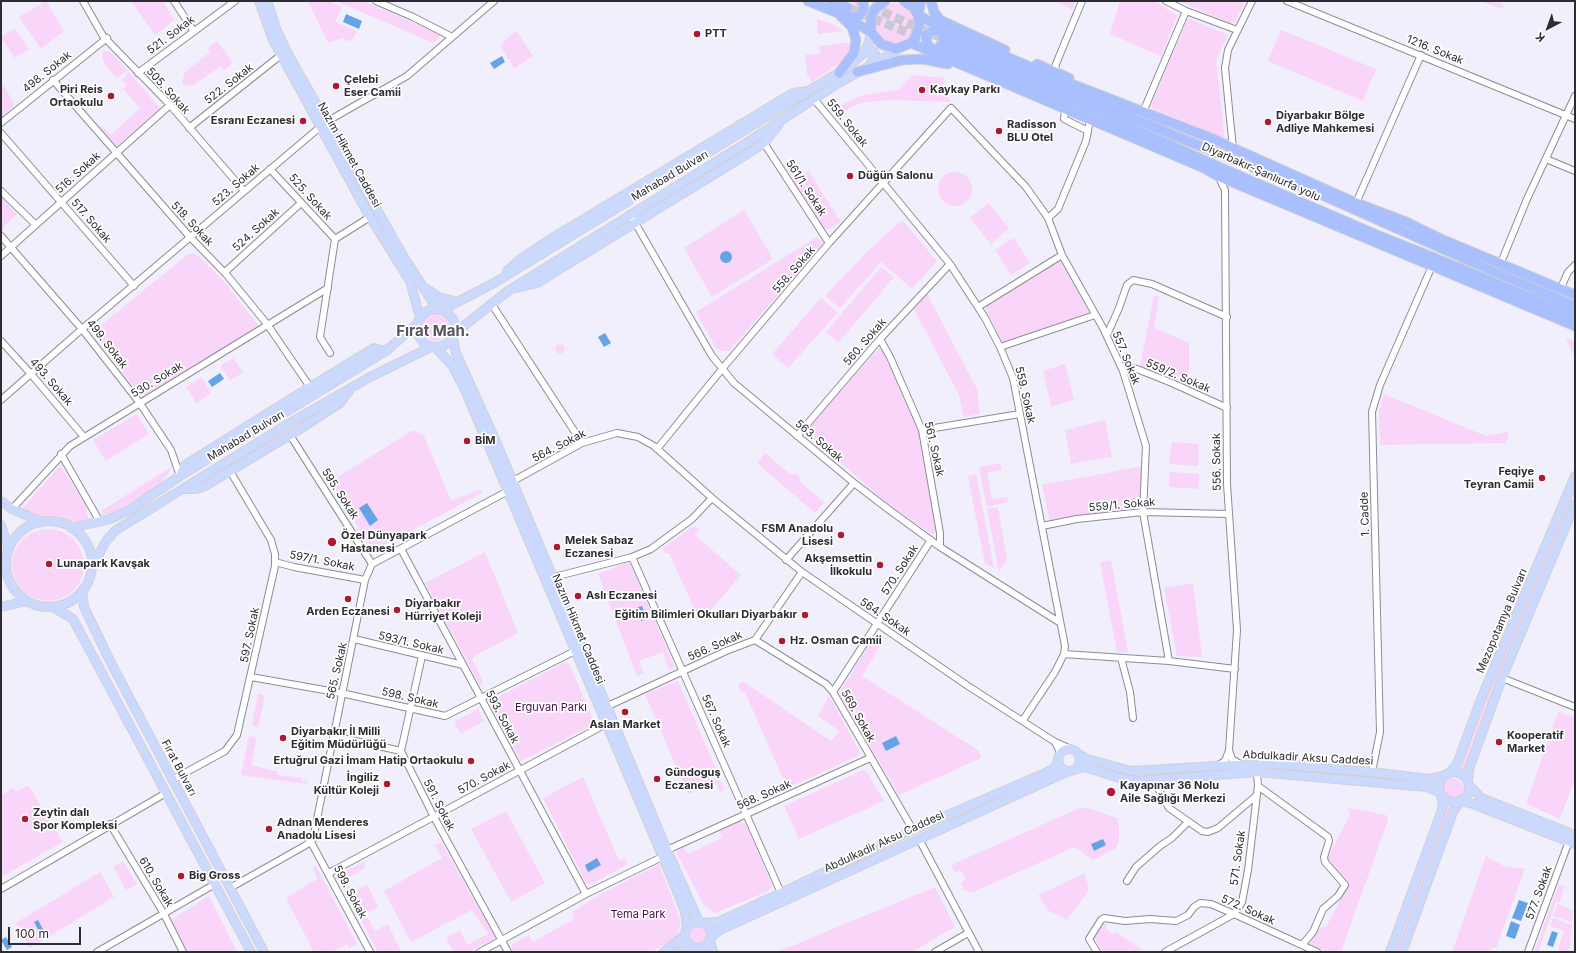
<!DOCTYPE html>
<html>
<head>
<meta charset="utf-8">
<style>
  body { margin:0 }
  #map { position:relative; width:1576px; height:953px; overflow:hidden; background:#f0effb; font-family:Inter,sans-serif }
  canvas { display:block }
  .frame { position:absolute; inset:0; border:2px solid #2c2c31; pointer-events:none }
  .north { position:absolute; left:1528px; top:8px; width:40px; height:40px; -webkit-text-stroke:3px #fefefe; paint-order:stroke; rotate:221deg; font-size:11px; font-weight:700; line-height:16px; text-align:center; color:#2c2c31 }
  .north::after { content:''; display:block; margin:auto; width:14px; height:18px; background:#2c2c31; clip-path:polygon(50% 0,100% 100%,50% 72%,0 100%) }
  .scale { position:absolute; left:8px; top:927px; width:73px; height:18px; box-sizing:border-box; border:2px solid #2c2c31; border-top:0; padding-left:5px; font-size:12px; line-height:14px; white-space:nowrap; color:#2c2c31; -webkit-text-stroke:3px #fefefe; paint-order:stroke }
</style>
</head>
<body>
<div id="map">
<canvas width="1576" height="953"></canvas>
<div class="frame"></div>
<div class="north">K</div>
<div class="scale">100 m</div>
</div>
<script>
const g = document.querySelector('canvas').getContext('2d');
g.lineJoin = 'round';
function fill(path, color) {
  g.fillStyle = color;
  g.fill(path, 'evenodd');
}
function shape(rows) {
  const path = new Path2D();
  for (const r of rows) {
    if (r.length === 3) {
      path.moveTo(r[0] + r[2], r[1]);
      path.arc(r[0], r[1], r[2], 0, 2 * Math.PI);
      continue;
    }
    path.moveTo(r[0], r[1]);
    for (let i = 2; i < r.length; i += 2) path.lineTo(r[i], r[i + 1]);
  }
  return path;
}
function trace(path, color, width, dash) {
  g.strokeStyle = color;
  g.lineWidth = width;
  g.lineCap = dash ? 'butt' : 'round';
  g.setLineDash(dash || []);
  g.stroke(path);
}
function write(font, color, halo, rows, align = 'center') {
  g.font = font + ' Inter,sans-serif';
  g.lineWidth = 3.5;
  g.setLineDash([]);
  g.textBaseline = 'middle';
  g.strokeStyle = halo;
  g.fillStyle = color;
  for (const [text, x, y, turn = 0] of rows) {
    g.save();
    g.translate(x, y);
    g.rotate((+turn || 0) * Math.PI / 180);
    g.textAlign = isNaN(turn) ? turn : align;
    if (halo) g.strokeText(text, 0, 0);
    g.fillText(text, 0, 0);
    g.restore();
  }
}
const green = shape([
  [46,1,64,31,41,49,19,17],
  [131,1,163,1,174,20,155,35],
  [308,1,329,1,342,7,335,22,358,31,350,42,342,38,328,43],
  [336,1,363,1,441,35,433,43],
  [852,1,861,2,858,11,855,13,848,13],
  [1054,1,1076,1,1072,9],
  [1120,1,1155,1,1177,16,1161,56,1110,34],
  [1179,1,1245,1,1235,22,1229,23],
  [1480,1,1500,1,1504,7,1502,9],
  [895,23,20],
  [1188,18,1228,35,1216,60,1225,139,1150,107],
  [817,19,833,24,844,31,818,34],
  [15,28,29,49,15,58,1,37],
  [1281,30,1376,69,1363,101,1268,61],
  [517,32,533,56,514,68,500,46,513,33],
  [217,41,233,63,224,70,220,67,193,85,184,86,182,83,185,72,210,52,208,48],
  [854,42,847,58,812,82,807,74,805,55,820,53,819,46],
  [105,50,113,54,160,108,117,146,100,128,102,126,111,135,140,108,123,89,127,86,122,80,128,74,126,71,117,78,105,65,102,57,103,55,102,52],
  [913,75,944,78,942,90,951,102,892,100,865,102,853,106,839,115,834,109,859,96,898,90],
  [1,82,15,104,1,118],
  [809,171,824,196,809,206,793,181],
  [955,189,17],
  [1,196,17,214,4,226,3,234,1,231],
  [825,197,841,222,825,231,809,207],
  [988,203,1009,228,991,244,970,218],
  [744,210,773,259,712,297,684,248],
  [902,220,937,261,912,289,881,262,840,308,825,296,869,250],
  [817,237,823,243,729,351,723,351,716,348,696,312],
  [1014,238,1030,263,1011,275,995,250],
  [193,253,199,257,222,279,259,326,146,395,140,393,132,385,98,337,98,331,100,326,187,255],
  [1061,260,1089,313,1002,342,985,307],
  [881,267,894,277,838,343,826,332],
  [927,294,977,389,980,414,964,417,959,395,914,309],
  [1154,296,1159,296,1154,328,1189,343,1189,382,1199,389,1199,391,1140,367],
  [821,298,838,313,788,368,772,354],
  [436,327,14],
  [1567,338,1575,341,1575,359,1567,341],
  [560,349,4.5],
  [879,348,882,349,920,434,937,530,933,535,885,501,805,432],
  [233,358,243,372,230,381,220,366],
  [1065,364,1074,400,1051,406,1043,371],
  [202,377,211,393,196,403,186,387],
  [1384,394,1486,436,1506,432,1509,434,1506,443,1380,445,1379,412],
  [137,414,149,434,106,461,93,440],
  [1105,420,1112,457,1071,464,1065,430],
  [413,430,424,436,451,501,481,489,482,493,373,551,330,482],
  [1172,442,1199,444,1198,466,1169,464],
  [765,453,790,474,796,474,800,478,800,482,824,502,815,513,757,463],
  [1000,463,1002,470,987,473,992,499,1007,497,1008,502,987,507,979,467],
  [60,466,86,505,88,520,75,522,57,520,38,516,22,509],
  [173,466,162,482,141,497,110,514,102,515,101,511],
  [1143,466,1139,508,1050,522,1042,485],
  [1170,472,1199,474,1198,489,1169,487],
  [976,474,994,568,985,564,968,476],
  [1575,484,1575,494,1499,674,1464,771,1460,770,1486,696],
  [998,507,1007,560,999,572,987,509],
  [694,526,700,530,695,535,741,575,704,618,698,617,669,553,665,553,663,548],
  [48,565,36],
  [485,552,518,633,473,657,472,659,483,682,480,685,425,583],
  [1111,560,1128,652,1117,652,1100,562],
  [628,562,631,565,674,666,672,669,669,670,663,652,639,661,644,674,637,676,598,574],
  [1193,583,1202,657,1177,656,1164,588],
  [872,641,880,646,862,676,979,751,981,756,979,759,899,795,839,693],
  [566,662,569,664,595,724,521,761,490,705,494,699],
  [678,681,725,790,720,792,716,784,688,794,645,694],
  [744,682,831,741,840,731,818,716,829,696,860,752,858,756,787,788,745,692,742,693,739,688,739,683],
  [258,694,265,695,258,727,252,725],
  [478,709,484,721,461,734,454,722],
  [1558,712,1575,718,1575,778,1560,819,1526,804],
  [249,735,257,738,251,765,278,772,277,775,302,778,302,780,308,781,307,784,241,775],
  [863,770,867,772,884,801,799,839,784,806],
  [583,777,619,861,625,858,628,864,591,884,586,883,543,798],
  [1453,788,10],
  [28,785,63,842,1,877,1,795,14,788,16,792],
  [1446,806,1451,808,1399,952,1394,952],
  [1080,808,1091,809,1117,818,1119,824,1119,840,1116,848,1093,860,1075,847,971,893,964,890,961,884,965,878,963,874,960,871,954,872,951,865],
  [1348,808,1386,815,1388,820,1341,952,1328,952,1307,942,1322,926,1326,927,1348,885,1327,859,1350,815],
  [506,811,545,883,511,902,471,829],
  [740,820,747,827,772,885,771,889,766,892,715,913,705,907,676,852,683,847,688,854,722,838,719,830],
  [441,842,496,938,469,952,454,952,446,938,460,930,467,945,488,934,472,910,411,942,384,891,442,858,435,845],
  [1486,856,1504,866,1525,869,1496,948,1492,948,1490,952,1452,952],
  [123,861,137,884,126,890,113,867],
  [364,862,365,868,345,880,353,892,367,884,378,907,366,914,375,931,388,924,401,952,378,952,337,875],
  [659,864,680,919,680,927,675,939,651,952,512,952,512,944,529,935,533,942,574,919,572,912,603,893],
  [316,866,357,944,349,949,347,944,332,952,314,952,286,898,317,879,313,868],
  [100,872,114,897,30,948,16,923],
  [1085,873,1089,890,1067,920,1049,911,1038,895],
  [1559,884,1564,886,1560,902,1556,902,1538,952,1534,952],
  [935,887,955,927,912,952,777,952],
  [209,896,237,952,187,952,171,920],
  [1558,904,1573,910,1572,922,1553,916],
  [1553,918,1572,925,1569,952,1562,952,1558,949,1564,931,1550,926],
  [1102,921,1107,925,1106,928,1114,935,1116,932,1145,952,1103,952,1093,935],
  [698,934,10]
]);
const water = shape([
  [346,14,362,21,359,29,343,22],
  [502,56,505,62,494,69,490,63],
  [726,257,6],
  [605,333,611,343,604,347,598,337],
  [220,373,224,379,212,387,208,381],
  [367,503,378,520,370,526,359,508],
  [642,606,647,619,641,621,636,608],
  [896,736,900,744,886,751,882,743],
  [1103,839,1106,845,1094,851,1091,844],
  [597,858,601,865,588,872,585,865],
  [1519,900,1528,903,1521,921,1512,918],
  [38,920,45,933,41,935,34,922],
  [1511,921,1520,925,1515,939,1506,936],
  [1552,931,1558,933,1553,947,1547,945],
  [6,937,12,947,7,950,1,940]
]);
const highwayTunnel = shape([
  [858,1,942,38],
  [848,8,940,46]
]);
const minor = shape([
  [83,1,103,36,170,105,244,191],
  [174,1,193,30],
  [376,1,413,17,452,37],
  [1166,1,1186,11,1237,30],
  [1287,1,1575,119],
  [1055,71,1056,64,1082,1],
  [138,73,235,1],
  [53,80,190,237,226,274,267,324,310,387],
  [814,99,950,264,985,318,1000,347,1013,378,1065,646,1064,654,1055,672,1023,720],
  [1065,110,1064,119,1088,131],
  [1143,112,1186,11],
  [1,123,107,38],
  [189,128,281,55],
  [1,133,134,286],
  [764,143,829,243],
  [1233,149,1225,68,1228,50,1252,1],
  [1546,159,1575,171],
  [270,169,335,239],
  [1218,176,1225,190,1227,484,1237,630,1229,750],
  [1,191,36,225],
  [1356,203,1421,55],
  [630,214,712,356,734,383,854,483,888,509,940,547,1059,622],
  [1048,218,1058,209,1086,141,1090,120],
  [1,236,82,329,139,402,171,450,180,476],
  [1,256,170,105],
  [1500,265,1527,199,1575,96],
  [225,272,301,203],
  [1560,290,1568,272,1575,265],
  [491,303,582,443],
  [978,307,1062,255],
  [1107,335,1119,308,1127,285,1133,280,1152,284,1227,317],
  [880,339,890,357,922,430,940,533,940,547],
  [1,341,31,374,84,437],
  [1000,347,1095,315],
  [330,353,320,337,335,239,370,217],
  [1121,366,1137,369,1172,383,1227,408],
  [1,400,82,329,326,122,407,76,494,1],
  [922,430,1020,414],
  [290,435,372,564],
  [797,436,880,339,950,264],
  [657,449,722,369,829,243,951,108,1026,187,1048,218,1062,255,1103,328,1123,371,1146,446,1143,512,1169,661],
  [61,454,100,522],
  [513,481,582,443,617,433,638,437,654,446,712,498,802,572,968,686,1055,742],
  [12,509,70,446,328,288],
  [1042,526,1077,519,1143,512,1228,514],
  [401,549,586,894],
  [632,557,781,893],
  [786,560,854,483],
  [275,562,294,567,365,580],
  [554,577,632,557,651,549,692,519,712,498],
  [354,639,463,665],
  [755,640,826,684,833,692,913,830],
  [1064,654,1169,661,1235,669],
  [422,656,401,751,434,817,508,952],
  [1121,658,1130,692,1133,718],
  [251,677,341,693,445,716,575,651],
  [1502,678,1575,707],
  [833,692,931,540],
  [608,706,726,651,755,640,802,572],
  [333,736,401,751],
  [1059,755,1059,750,1055,742,1071,749],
  [1218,765,1225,761,1229,750,1232,759,1240,764],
  [1372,772,1380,732,1372,412,1380,385,1432,266],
  [172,780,225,751,237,735,275,566,275,554,271,540,230,471],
  [1154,781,1169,808,1202,831,1208,832,1218,828,1256,796],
  [1258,786,1328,837,1329,841,1324,857,1325,862,1345,885,1338,896,1323,909,1313,932,1302,945],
  [110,824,164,914,183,952],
  [919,839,979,952],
  [311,842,370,952],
  [667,850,870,758],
  [329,873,606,724],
  [1127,881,1136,867,1160,846,1172,838,1188,822],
  [230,888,306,845,313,839,365,580,372,564,508,491],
  [1,889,166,793],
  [97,952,215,884],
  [480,952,586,894,662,857],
  [935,952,968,933],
  [1097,952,1089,939,1101,920,1104,918,1125,921,1150,919,1176,921,1188,915,1194,907,1200,903,1211,904,1234,914,1317,952],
  [1165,952,1234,914,1242,902,1248,870,1258,786,1257,772],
  [1528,952,1569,841]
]);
const major = shape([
  [259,1,273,40,367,212,410,281,420,318],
  [267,1,277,31,289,56,405,259,437,309],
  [864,53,873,51,875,54,875,58,871,63],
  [507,271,522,258,554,237,793,93,808,91],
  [517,288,537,283,731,164,764,143,779,124],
  [427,289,440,298,458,302],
  [436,328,19],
  [442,310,494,283,848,67,864,53,869,42,871,32],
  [455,333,508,291,751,140,832,87,901,48],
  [453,338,456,353,494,437,667,850,699,922],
  [435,347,452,365,465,390,672,879,685,912,687,928],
  [180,476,185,465,310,387,374,348,386,351],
  [182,489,196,489,205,486,300,429,340,403,349,391],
  [1,501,12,509,42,522],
  [49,564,43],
  [1,525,9,550],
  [71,528,110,519,131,509,180,476,386,351,418,323],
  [92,567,106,541,116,530,288,424,370,377,431,347],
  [82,592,84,607,111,663,264,952],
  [1,607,27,601],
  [53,607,73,619,251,952],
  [1069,760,11],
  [1077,753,1087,759,1131,771,1234,765,1273,764,1372,772,1428,779,1445,776],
  [1076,769,1085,767,1123,779,1138,781,1257,772,1427,787,1440,792],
  [1454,787,15],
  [1449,773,1457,764,1481,699,1575,476],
  [1468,782,1469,769,1502,678,1575,504],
  [1469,785,1481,798,1575,835],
  [698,935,13],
  [704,923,718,922,781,893,913,830,1045,773,1054,768,1058,762],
  [711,937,720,930,731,925,1069,771],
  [710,940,713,952],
  [664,952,685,935],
  [680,952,692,946],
  [1390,952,1438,821,1443,806,1441,795],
  [1402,952,1453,812,1460,801,1473,804,1575,844]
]);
const highway = shape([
  [808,1,838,13,871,32],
  [831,1,848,8],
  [885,1,874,10,871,17,871,32,881,44,896,49,911,43,915,38,919,27,918,15,914,8,904,1],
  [921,1,918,15,951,33,1056,78,1213,139,1356,203,1406,222,1441,239,1575,295],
  [931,1,934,12,940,20,1005,50],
  [838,13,852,27,856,40,854,53,839,73],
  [845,15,853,17,859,16,864,8,863,1],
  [942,38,1173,135,1322,195,1490,270,1575,306],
  [911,43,1204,168,1218,176,1575,326],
  [940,46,1088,108,1226,170,1377,235,1425,254,1575,316],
  [934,51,927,44,926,35,934,30,944,31],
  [1037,64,1069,78],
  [857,72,902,60,923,59,948,64]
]);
const markers = [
  [697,34,4,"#ad192f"],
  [336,86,4,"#ad192f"],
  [922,90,4,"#ad192f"],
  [111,96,4,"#ad192f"],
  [303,121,4,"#ad192f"],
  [1268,122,4,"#ad192f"],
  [999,131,4,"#ad192f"],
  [850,176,4,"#ad192f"],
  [467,441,4,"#ad192f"],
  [1542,478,4,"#ad192f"],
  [841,535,4,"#ad192f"],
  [332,542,5,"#ad192f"],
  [557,547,4,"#ad192f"],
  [49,564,4,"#ad192f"],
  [880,565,4,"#ad192f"],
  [578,596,4,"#ad192f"],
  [348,599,4,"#ad192f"],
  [397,610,4,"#ad192f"],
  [805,615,4,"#ad192f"],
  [782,641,4,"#ad192f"],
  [625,712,4,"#ad192f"],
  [283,738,4,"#ad192f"],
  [1499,742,4,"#ad192f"],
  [471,761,4,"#ad192f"],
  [657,779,4,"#ad192f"],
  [387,784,4,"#ad192f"],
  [1111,792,5,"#ad192f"],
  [25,819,4,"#ad192f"],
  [269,829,4,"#ad192f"],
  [181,876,4,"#ad192f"]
];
const poiNames = [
  ["PTT",705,34],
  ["Çelebi",344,80],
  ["Eser Camii",344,93],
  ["Piri Reis",103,90,"right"],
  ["Ortaokulu",103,103,"right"],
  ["Kaykay Parkı",930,90],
  ["Diyarbakır Bölge",1276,116],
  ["Adliye Mahkemesi",1276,129],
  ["Esranı Eczanesi",295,121,"right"],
  ["Radisson",1007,125],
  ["BLU Otel",1007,138],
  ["Düğün Salonu",858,176],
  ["BİM",475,441],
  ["Feqiye",1534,472,"right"],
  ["Teyran Camii",1534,485,"right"],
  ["FSM Anadolu",833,529,"right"],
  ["Lisesi",833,542,"right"],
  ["Özel Dünyapark",341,536],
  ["Hastanesi",341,549],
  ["Melek Sabaz",565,541],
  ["Eczanesi",565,554],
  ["Akşemsettin",872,559,"right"],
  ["İlkokulu",872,572,"right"],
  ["Lunapark Kavşak",57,564],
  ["Aslı Eczanesi",586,596],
  ["Diyarbakır",405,604],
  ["Hürriyet Koleji",405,617],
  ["Arden Eczanesi",348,612,"center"],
  ["Eğitim Bilimleri Okulları Diyarbakır",797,615,"right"],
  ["Hz. Osman Camii",790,641],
  ["Aslan Market",625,725,"center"],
  ["Diyarbakır İl Milli",291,732],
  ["Eğitim Müdürlüğü",291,745],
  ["Kooperatif",1507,736],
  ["Market",1507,749],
  ["Ertuğrul Gazi İmam Hatip Ortaokulu",463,761,"right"],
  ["Gündoguş",665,773],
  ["Eczanesi",665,786],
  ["İngiliz",379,778,"right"],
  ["Kültür Koleji",379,791,"right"],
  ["Kayapınar 36 Nolu",1120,786],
  ["Aile Sağlığı Merkezi",1120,799],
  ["Zeytin dalı",33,813],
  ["Spor Kompleksi",33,826],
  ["Adnan Menderes",277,823],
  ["Anadolu Lisesi",277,836],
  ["Big Gross",189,876]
];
const streetNames = [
  ["521. Sokak",171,35,-37],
  ["1216. Sokak",1435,50,22],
  ["498. Sokak",47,72,-39],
  ["522. Sokak",229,84,-38],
  ["505. Sokak",168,91,48],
  ["559. Sokak",847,123,51],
  ["Nazım Hikmet Caddesi",349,155,61],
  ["Diyarbakır-Şanlıurfa yolu",1261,172,24],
  ["516. Sokak",78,173,-42],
  ["Mahabad Bulvarı",670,176,-31],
  ["523. Sokak",236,185,-41],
  ["561/1. Sokak",806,188,57],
  ["525. Sokak",310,197,48],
  ["517. Sokak",91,221,49],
  ["518. Sokak",192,224,47],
  ["524. Sokak",256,230,-42],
  ["558. Sokak",794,270,-49],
  ["560. Sokak",865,342,-49],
  ["499. Sokak",107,344,52],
  ["557. Sokak",1126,358,68],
  ["559/2. Sokak",1178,376,23],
  ["530. Sokak",157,380,-31],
  ["493. Sokak",51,382,49],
  ["559. Sokak",1025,395,77],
  ["Mahabad Bulvarı",246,436,-31],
  ["563. Sokak",819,441,40],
  ["564. Sokak",559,446,-27],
  ["561. Sokak",934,449,77],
  ["556. Sokak",1217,462,-91],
  ["595. Sokak",340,494,57],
  ["559/1. Sokak",1122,505,-5],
  ["1. Cadde",1365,514,-92],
  ["597/1. Sokak",322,561,11],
  ["570. Sokak",900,570,-57],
  ["564. Sokak",885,617,34],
  ["Mezopotamya Bulvarı",1502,621,-67],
  ["Nazım Hikmet Caddesi",578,629,67],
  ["597. Sokak",250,635,-78],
  ["593/1. Sokak",411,643,13],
  ["566. Sokak",715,646,-24],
  ["565. Sokak",337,671,-77],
  ["598. Sokak",410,698,13],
  ["569. Sokak",858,716,61],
  ["593. Sokak",502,717,62],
  ["567. Sokak",716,721,66],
  ["Abdulkadir Aksu Caddesi",1308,758,3],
  ["Fırat Bulvarı",179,768,62],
  ["570. Sokak",484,778,-28],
  ["568. Sokak",764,795,-24],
  ["591. Sokak",439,805,63],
  ["Abdulkadir Aksu Caddesi",884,842,-25],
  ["571. Sokak",1238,858,-82],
  ["610. Sokak",156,882,59],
  ["599. Sokak",350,892,62],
  ["577. Sokak",1539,893,-70],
  ["572. Sokak",1248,910,24]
];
const parkNames = [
  ["Erguvan Parkı",551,708],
  ["Tema Park",638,915]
];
const districtNames = [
  ["Fırat Mah.",433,331]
];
fill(green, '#f9d5fa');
fill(water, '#65a3e7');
trace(highwayTunnel, '#c9c8d3', 9, [9, 4.5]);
trace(minor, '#8d8c96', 8);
trace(major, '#d1d1d2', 10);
trace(highway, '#d1d1d2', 11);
trace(minor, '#fff', 6);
trace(major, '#ccd9fe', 8);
trace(highway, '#aabffd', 9);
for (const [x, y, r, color] of markers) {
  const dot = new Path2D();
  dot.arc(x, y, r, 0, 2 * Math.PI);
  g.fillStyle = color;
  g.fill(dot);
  trace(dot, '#fefefe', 1.5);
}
write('bold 11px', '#2c2c31', '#fefefe', poiNames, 'left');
write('11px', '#2c2c31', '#fefefe', streetNames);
write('11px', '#470c4b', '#fefefe', parkNames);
write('bold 15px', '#55545e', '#fefefe', districtNames);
</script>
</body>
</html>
